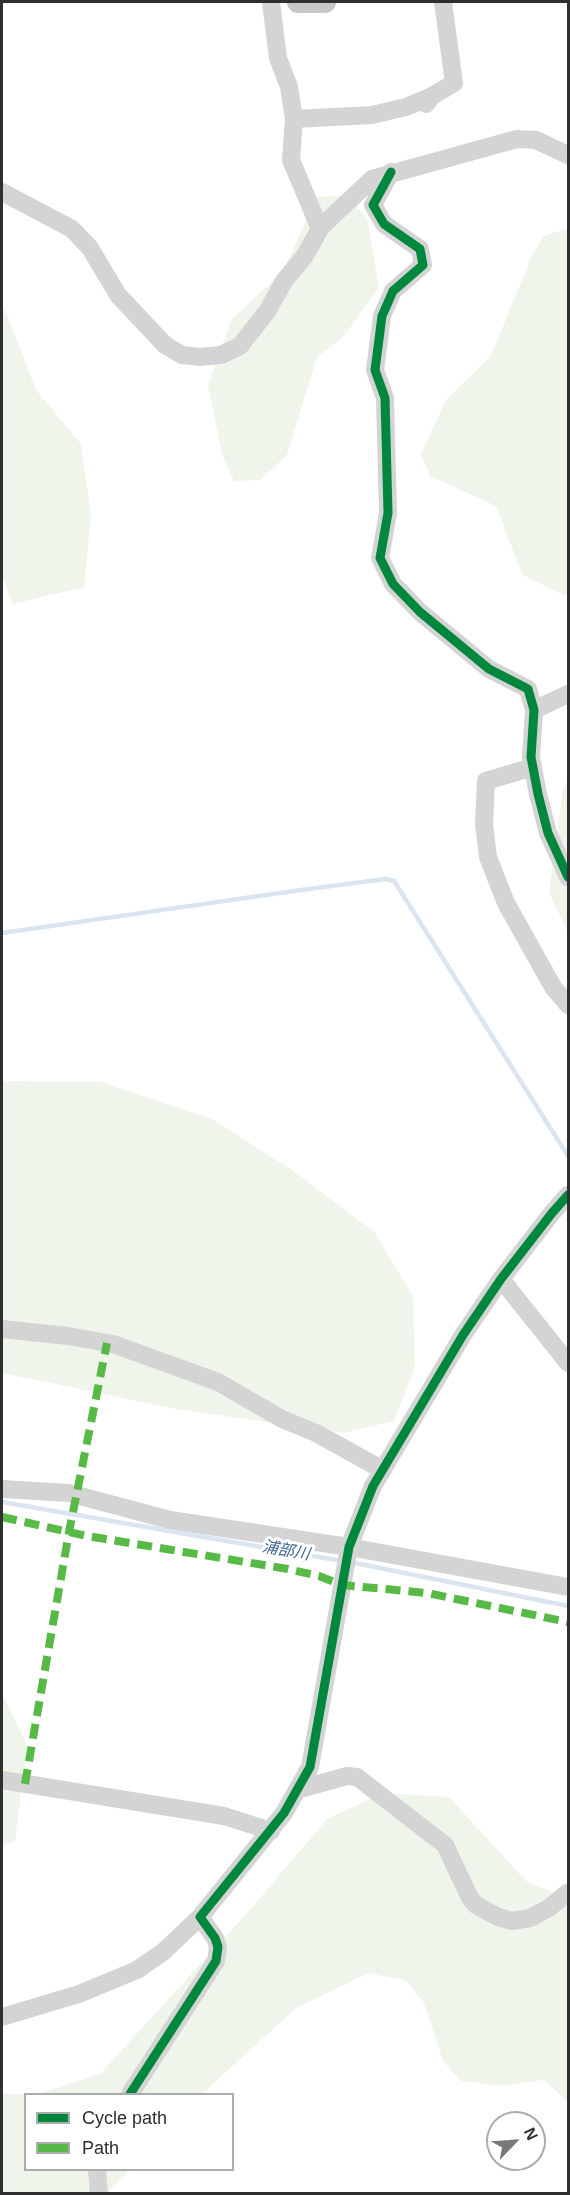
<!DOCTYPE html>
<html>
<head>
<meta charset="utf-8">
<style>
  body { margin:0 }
  #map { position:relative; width:570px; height:2195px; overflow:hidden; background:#fff; font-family:Arial,sans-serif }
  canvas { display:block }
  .frame { position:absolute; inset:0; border:3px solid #2f2f2f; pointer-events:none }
  .legend { position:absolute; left:24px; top:2093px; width:210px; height:78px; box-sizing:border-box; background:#fff; border:2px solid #acacac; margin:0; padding:8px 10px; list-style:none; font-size:18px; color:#2f2f2f }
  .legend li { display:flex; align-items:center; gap:12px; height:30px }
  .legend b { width:30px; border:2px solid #acacac }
  .north { position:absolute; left:486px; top:2111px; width:60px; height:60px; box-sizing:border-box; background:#fff; border:2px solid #acacac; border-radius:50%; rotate:65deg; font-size:16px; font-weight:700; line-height:24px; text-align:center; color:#2f2f2f }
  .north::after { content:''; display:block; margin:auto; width:21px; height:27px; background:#787878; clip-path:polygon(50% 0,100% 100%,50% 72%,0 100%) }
</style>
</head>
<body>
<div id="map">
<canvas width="570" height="2195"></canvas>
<div class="frame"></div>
<ul class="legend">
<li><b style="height:8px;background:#00873e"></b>Cycle path</li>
<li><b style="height:8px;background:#58b947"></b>Path</li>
</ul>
<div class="north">N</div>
</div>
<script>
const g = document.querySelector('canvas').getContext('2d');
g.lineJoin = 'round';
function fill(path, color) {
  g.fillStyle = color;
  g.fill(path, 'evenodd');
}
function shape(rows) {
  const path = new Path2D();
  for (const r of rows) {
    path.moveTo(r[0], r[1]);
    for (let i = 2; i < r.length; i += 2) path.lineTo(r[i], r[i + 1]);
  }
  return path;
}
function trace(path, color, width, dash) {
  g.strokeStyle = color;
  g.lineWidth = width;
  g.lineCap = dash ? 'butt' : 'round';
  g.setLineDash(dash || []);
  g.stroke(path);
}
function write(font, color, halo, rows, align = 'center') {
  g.font = font + ' Arial,"Noto Sans JP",sans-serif';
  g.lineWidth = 6;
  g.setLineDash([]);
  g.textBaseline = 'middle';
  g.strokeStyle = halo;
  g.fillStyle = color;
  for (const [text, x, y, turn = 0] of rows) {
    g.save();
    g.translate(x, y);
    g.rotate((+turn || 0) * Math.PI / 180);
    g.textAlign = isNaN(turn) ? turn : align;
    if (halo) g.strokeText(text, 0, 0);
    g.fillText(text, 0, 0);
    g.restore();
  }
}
const green = shape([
  [347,196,367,218,379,288,344,336,317,357,287,455,260,480,234,481,222,455,208,386,231,320,283,271,317,197],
  [568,228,568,594,563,595,522,574,496,506,430,476,421,454,446,400,491,356,533,253,544,236],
  [2,309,6,312,36,390,81,444,91,515,84,587,13,604,2,577],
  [568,780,568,932,549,893,563,788],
  [2,1081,101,1082,212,1119,292,1170,375,1233,413,1296,415,1367,394,1421,343,1433,176,1409,2,1373],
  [2,1693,27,1745,15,1841,2,1846],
  [383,1793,449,1797,526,1881,568,1899,568,2102,544,2080,502,2086,461,2081,443,2061,424,2003,406,1981,368,1973,295,2009,202,2094,38,2094,100,2074,248,1912,327,1819],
  [2,2093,25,2095,26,2170,130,2170,107,2193,2,2193]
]);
const stream = shape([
  [2,933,301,890,385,879,394,881,568,1156],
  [2,1502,342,1561],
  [350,1562,568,1606]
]);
const minor = shape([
  [271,2,278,58,289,87,294,119,291,160,320,229],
  [426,104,432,96,454,83,443,2],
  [294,119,372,115,406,107,432,96],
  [391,172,373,205,384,224,420,249,423,265,393,291,382,316,375,370,385,398,388,513,380,558,393,584,420,612,489,669,528,689,534,710,531,757,538,794,548,833,568,877],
  [2,192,72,229,90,248,118,295,165,345,182,355,200,357,221,355,240,346,268,310,284,281,304,257,321,227,372,179,517,139,536,140,568,155],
  [534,710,568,694],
  [533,767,486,781,484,824,488,857,506,903,553,987,568,1005],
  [501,1279,568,1363],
  [2,1329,68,1336,113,1344,218,1382,282,1419,316,1433,383,1470],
  [2,1489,69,1493,170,1520,349,1547,568,1587],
  [2,1780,224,1816,271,1831],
  [300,1789,347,1776,357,1777,445,1845,470,1898,476,1905,498,1917,512,1921,530,1918,549,1908,567,1893],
  [2,2017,79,1994,137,1970,163,1952,200,1917],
  [130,2094,216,1961,218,1947,215,1938,200,1917,284,1813,310,1767,349,1547,373,1486,463,1335,501,1279,552,1213,568,1195],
  [97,2170,99,2194]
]);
const major = shape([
  [298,2,325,2]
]);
const quiet = shape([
  [2,1517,87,1536,288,1569,319,1576,342,1585,427,1593,568,1622],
  [25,1784,69,1532,107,1343]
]);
const cycleway = shape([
  [391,172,373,205,384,224,420,249,423,265,393,291,382,316,375,370,385,398,388,513,380,558,393,584,420,612,489,669,528,689,534,710,531,757,538,794,548,833,568,877],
  [130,2094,216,1961,218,1947,215,1938,200,1917,284,1813,310,1767,349,1547,373,1486,463,1335,501,1279,552,1213,568,1195]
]);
const waterNames = [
  ["浦部川",286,1551,10]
];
fill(green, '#f0f5ec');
trace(stream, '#dae5f1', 4.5);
trace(minor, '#d4d4d4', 18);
trace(major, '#c7c7c7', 22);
trace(quiet, '#58b947', 8, [15, 8]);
trace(cycleway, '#00873e', 9);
write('italic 16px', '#3f668f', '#fff', waterNames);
</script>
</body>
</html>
